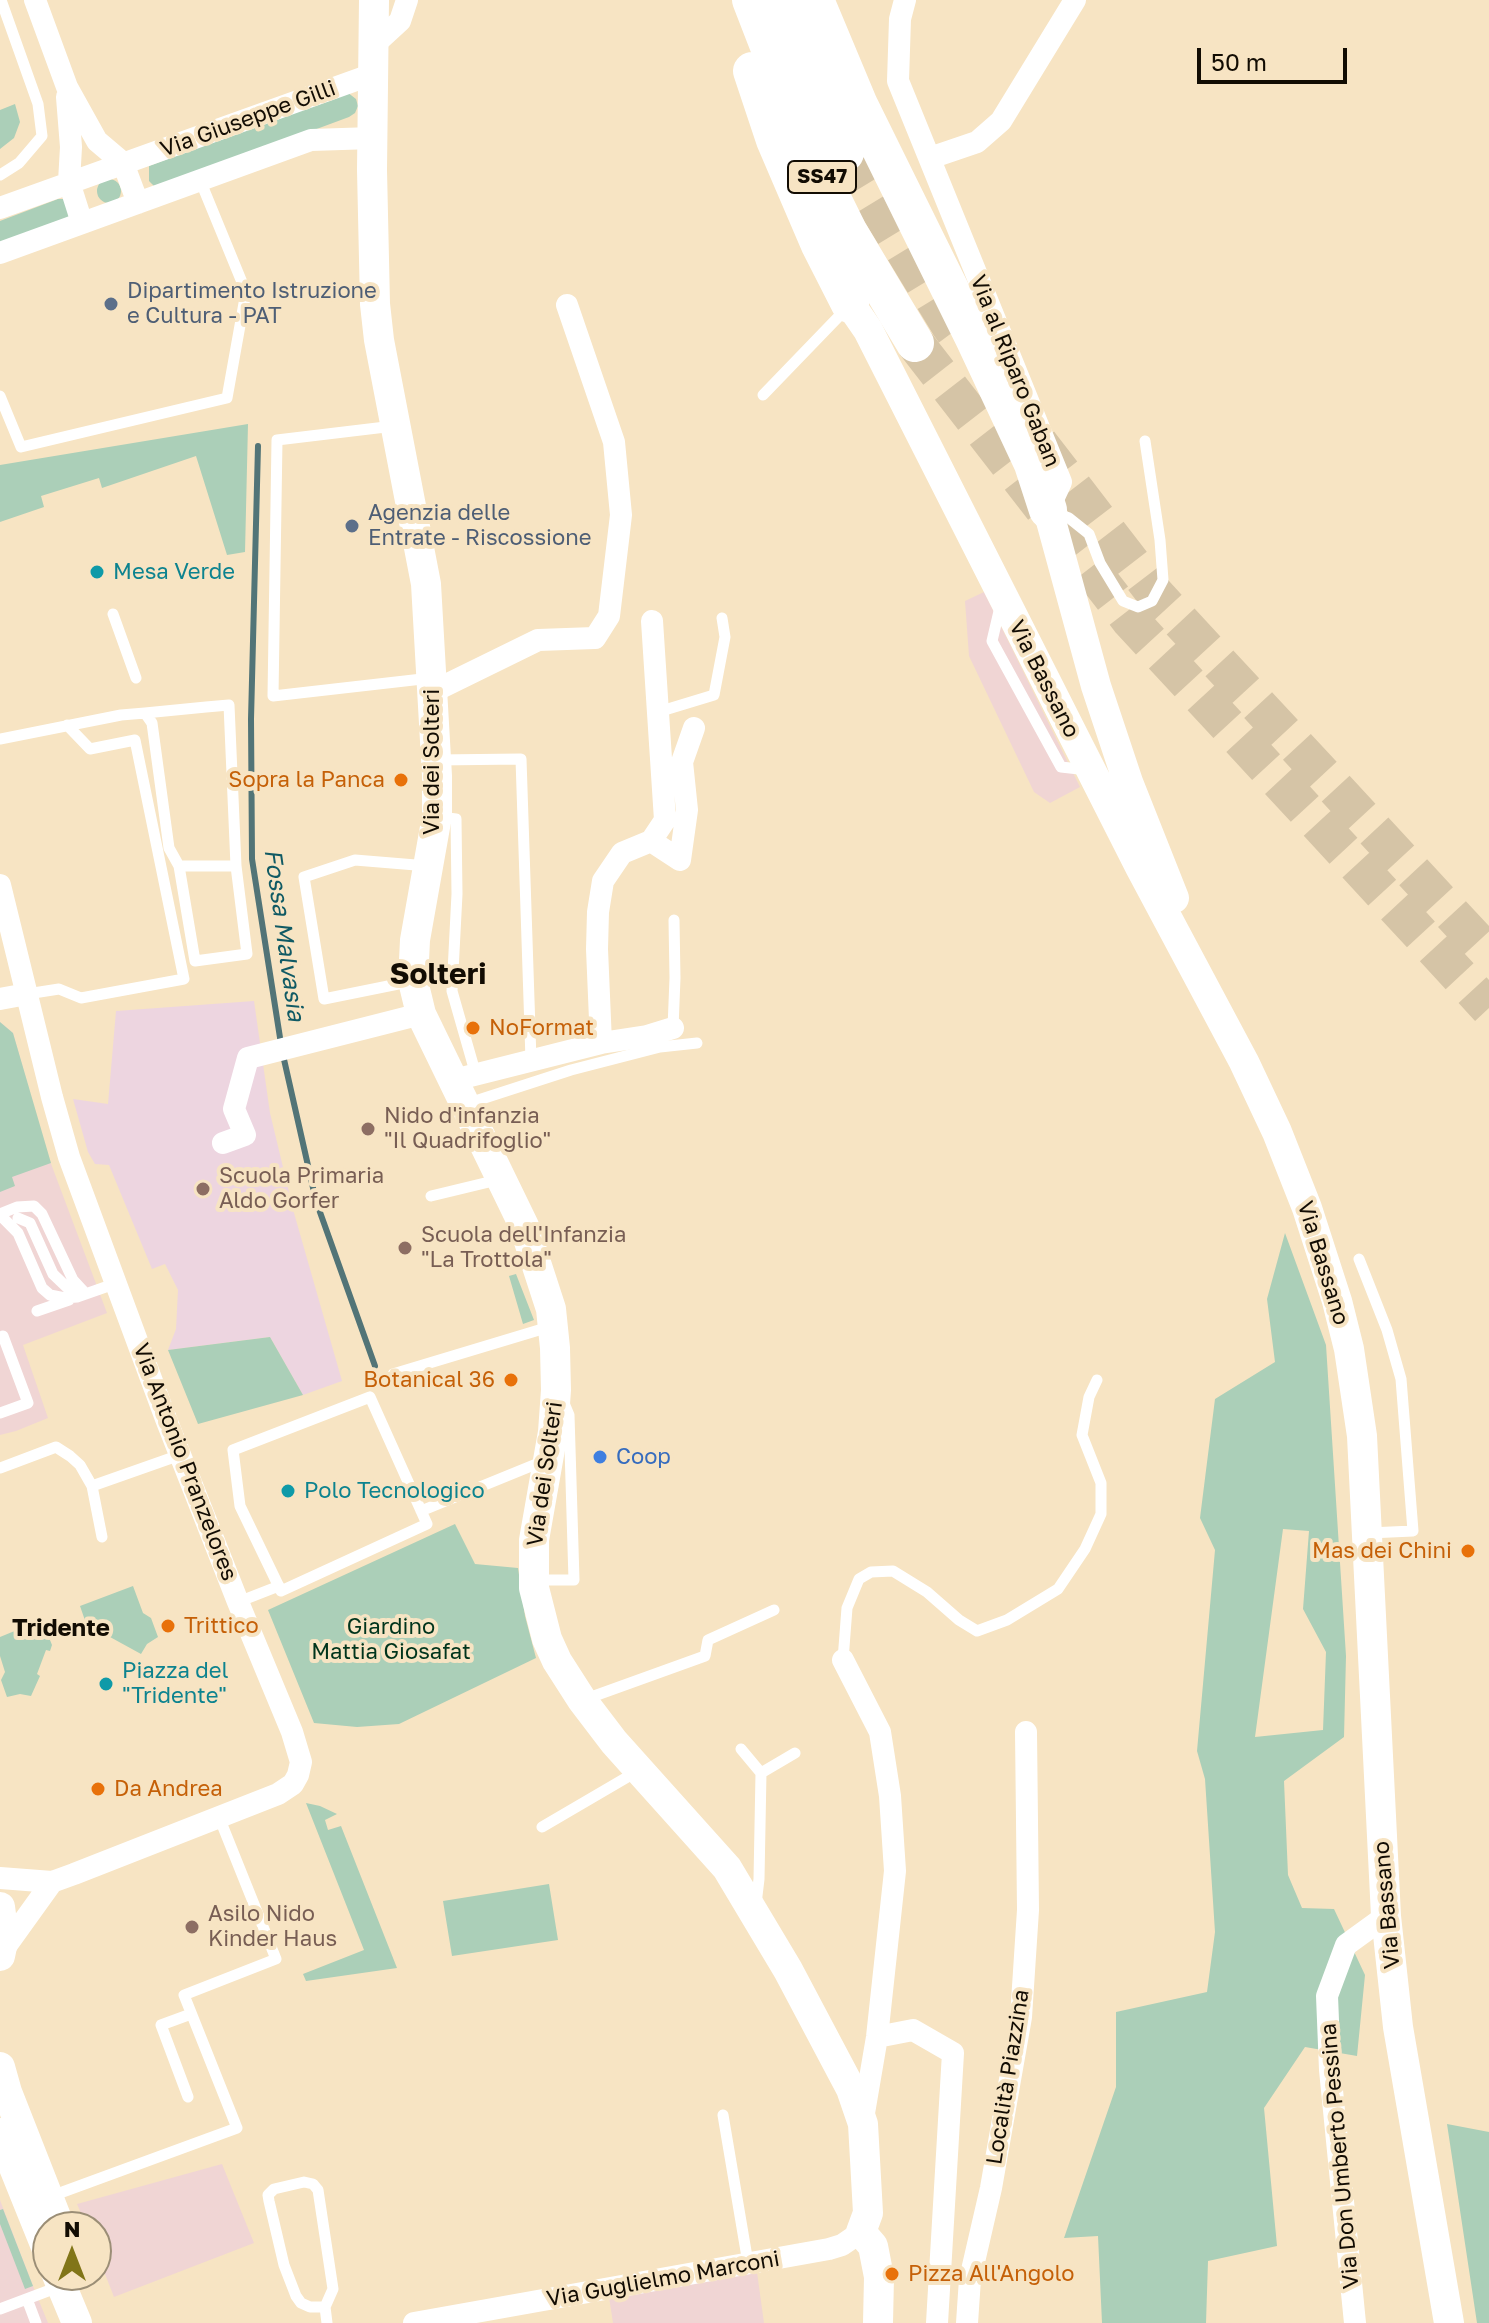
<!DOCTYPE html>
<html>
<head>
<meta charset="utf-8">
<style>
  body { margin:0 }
  #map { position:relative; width:1489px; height:2323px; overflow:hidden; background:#f7e4c3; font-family:"Golos Text",sans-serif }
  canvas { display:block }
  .north { position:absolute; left:32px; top:2211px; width:80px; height:80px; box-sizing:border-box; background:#f7e4c3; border:2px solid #9b8e76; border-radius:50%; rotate:0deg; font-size:22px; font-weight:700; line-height:32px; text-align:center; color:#120c03 }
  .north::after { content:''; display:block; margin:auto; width:28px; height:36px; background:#817518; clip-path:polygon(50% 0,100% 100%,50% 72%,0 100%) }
  .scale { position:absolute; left:1197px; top:48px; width:150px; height:36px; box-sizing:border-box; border:4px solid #120c03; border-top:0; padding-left:10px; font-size:24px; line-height:28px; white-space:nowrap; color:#120c03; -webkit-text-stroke:6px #f7e4c3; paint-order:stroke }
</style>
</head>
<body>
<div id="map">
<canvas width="1489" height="2323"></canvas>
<div class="north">N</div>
<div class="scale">50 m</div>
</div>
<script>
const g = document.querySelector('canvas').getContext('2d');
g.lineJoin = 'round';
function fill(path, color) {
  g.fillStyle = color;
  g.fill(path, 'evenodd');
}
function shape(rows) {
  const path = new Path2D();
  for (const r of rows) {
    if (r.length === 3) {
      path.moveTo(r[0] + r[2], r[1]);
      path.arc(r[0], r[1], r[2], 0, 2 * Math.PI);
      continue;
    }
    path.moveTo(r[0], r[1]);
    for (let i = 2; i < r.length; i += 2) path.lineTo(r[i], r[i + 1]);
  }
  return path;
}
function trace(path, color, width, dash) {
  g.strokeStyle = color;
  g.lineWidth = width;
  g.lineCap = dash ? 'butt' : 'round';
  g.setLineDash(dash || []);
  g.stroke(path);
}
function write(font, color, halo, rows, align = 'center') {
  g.font = font + ' "Golos Text",sans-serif';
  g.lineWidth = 8;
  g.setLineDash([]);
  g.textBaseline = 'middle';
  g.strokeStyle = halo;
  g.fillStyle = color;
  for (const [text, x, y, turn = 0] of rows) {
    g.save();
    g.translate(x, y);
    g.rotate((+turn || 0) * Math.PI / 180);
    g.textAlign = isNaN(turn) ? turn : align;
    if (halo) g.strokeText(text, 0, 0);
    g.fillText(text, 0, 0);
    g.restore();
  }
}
const commercial = shape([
  [984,592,1080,787,1050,803,1034,792,969,656,965,601],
  [0,1022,13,1033,47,1153,107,1313,23,1345,48,1418,16,1431,0,1435],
  [222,2164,254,2243,114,2297,96,2251,96,2227,87,2227,77,2204],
  [0,2200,33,2286,48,2323,0,2323],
  [757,2272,764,2323,613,2323,609,2297]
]);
const education = shape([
  [254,1001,270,1113,294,1213,342,1381,303,1395,270,1337,168,1350,176,1329,178,1290,165,1264,152,1269,109,1165,95,1164,88,1152,73,1099,108,1104,116,1011]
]);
const green = shape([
  [347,92,356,99,358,106,355,113,349,117,171,183,154,186,149,181,149,166],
  [15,104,20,122,14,138,0,149,0,110],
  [109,191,12],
  [58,199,65,199,70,214,67,220,0,245,0,221],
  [248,424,245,552,227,555,196,456,102,488,99,478,41,496,44,507,0,522,0,465],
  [0,1022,13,1033,51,1163,12,1177,15,1186,0,1192],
  [1285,1233,1326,1345,1346,1656,1344,1737,1284,1781,1288,1875,1302,1908,1334,1909,1365,1975,1357,2056,1305,2047,1264,2108,1277,2246,1208,2261,1206,2323,1102,2323,1098,2236,1064,2238,1116,2087,1116,2012,1207,1992,1215,1932,1205,1779,1197,1751,1215,1550,1200,1518,1215,1399,1275,1362,1267,1299],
  [1283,1529,1309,1531,1303,1609,1326,1652,1323,1730,1255,1737],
  [516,1274,534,1320,523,1324,509,1276],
  [270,1337,303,1395,198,1424,168,1350],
  [455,1524,475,1564,518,1568,525,1616,536,1658,399,1724,357,1727,314,1723,268,1610],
  [133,1586,143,1613,151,1618,158,1637,147,1644,141,1654,110,1637,89,1632,80,1606],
  [39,1621,44,1625,52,1645,50,1651,46,1650,37,1674,40,1676,31,1696,20,1694,7,1697,1,1680,5,1672,0,1656,0,1637],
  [306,1803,320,1806,337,1814,325,1820,328,1830,341,1826,397,1968,306,1981,303,1974,364,1950],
  [549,1884,558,1940,452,1956,443,1901],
  [1447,2124,1489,2132,1489,2323,1477,2323],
  [3,2209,33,2286,25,2289,0,2224,0,2210]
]);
const stream = shape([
  [258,446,251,719,252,859,281,1044],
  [283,1055,316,1201,375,1366]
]);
const highwayTunnel = shape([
  [845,153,949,324,963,343],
  [915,343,1130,620,1489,1008],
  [1039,443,1156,595,1489,954]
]);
const lane = shape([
  [0,175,19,163,42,136,38,104,1,0],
  [763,395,846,309],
  [0,396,21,447,227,398,246,292,200,180],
  [394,426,277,440,273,696,431,678],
  [1052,512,1069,518,1089,534,1100,563,1123,601,1138,607,1152,601,1163,580,1160,540,1145,441],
  [1000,607,992,641,1061,767,1088,770],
  [113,614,136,678],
  [658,712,714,695,725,637,722,618],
  [0,739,121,715,145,713,206,707,229,705,236,866,247,954,195,961,179,866,169,848,152,723,145,713],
  [437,760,521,759,531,1060],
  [440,817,456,819,457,894,452,991,476,1075],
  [179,866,236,866],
  [413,981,324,999,304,877,355,860,428,866],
  [27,994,59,989,81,998,184,979,135,740,90,749,67,725],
  [673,1028,675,978,674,920],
  [466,1104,571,1070,660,1047,697,1043],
  [431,1196,489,1182],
  [0,1214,17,1207,34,1206,42,1214,73,1280,86,1294],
  [0,1215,18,1233,42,1288,50,1295,65,1298,77,1297,117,1283],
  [18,1218,30,1223,53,1274,77,1297],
  [1359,1259,1387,1330,1401,1379,1413,1531,1369,1533],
  [37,1311,69,1300],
  [393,1374,549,1327],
  [370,1397,427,1524,281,1591,240,1506,233,1450,370,1397],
  [0,1413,28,1403,3,1336],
  [0,1468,56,1447,70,1456,80,1465,92,1486,102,1537],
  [92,1486,180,1455],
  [421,1511,546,1460],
  [534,1580,574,1580,569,1415,564,1403],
  [238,1602,279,1586],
  [843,1660,847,1608,859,1579,871,1572,893,1571,927,1592,959,1620,977,1631,1007,1620,1058,1589,1085,1549,1101,1514,1101,1483,1082,1435,1089,1397,1097,1380],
  [583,1700,705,1656,708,1640,774,1610],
  [741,1749,761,1773],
  [542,1827,636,1772],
  [756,1904,759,1879,761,1773,795,1753],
  [188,2097,161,2025,191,2014],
  [723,2115,748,2263],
  [49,2197,237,2128,184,1995,276,1959,219,1817],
  [27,2299,36,2323],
  [325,2307,310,2307,301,2303,296,2296,284,2265,269,2201,268,2195,274,2189,304,2182,313,2184,318,2190,333,2289,325,2307,327,2323],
  [0,2309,61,2286]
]);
const street = shape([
  [35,0,67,87,97,141,123,163,138,203],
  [905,0,900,19,898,81,1061,482,1048,510],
  [375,44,400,21,407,0],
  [67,97,71,147,69,182,82,223],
  [930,158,977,142,1001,121,1075,0],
  [0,208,373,74],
  [0,253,311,140,373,138],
  [434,691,538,640,595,638,609,616,621,515,614,442,567,305],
  [651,841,680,860,687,810,682,762,694,728],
  [0,885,52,1097,69,1157,166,1419,238,1602,292,1732,301,1762,298,1775,293,1784,278,1794,74,1874,52,1882,0,1878],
  [0,999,27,994],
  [601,1043,597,949,598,912,603,881,622,853,651,841,665,820,652,621],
  [454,1080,601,1043,647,1036,673,1028],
  [223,1143,245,1135,234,1109,248,1058,421,1014],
  [843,1660,880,1732,890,1796,895,1871,877,2037,863,2119],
  [1,1953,52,1882],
  [877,2037,913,2030,953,2053,937,2323],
  [414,2323,829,2249,842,2245,861,2232],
  [967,2323,970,2279,991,2188,1021,2017,1028,1910,1026,1732],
  [1355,2323,1330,2070,1327,1996,1346,1945,1386,1916]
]);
const secondary = shape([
  [374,0,372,170,375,304,379,340,426,584,437,776,437,816,415,940,413,981,421,1014,524,1226,551,1309,555,1348,556,1390,553,1432,534,1540,534,1588,547,1639,557,1661,582,1700,614,1742,727,1868,788,1970,851,2089,863,2124,868,2213,861,2232,873,2246,879,2277,878,2323],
  [850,304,868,330,1140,867,1244,1062,1277,1132,1307,1208,1337,1301,1349,1349,1362,1436,1386,1916,1398,2027,1449,2323],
  [1048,510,1096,686,1128,782,1174,898],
  [0,1907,4,1937,0,1956],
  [0,2067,7,2092,60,2227],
  [0,2133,48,2252],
  [57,2275,77,2323]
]);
const highway = shape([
  [751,0,813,160,848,231,915,343],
  [782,0,814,88,845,153],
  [815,0,859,105,974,338,1033,464,1048,510],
  [752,71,775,140,820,245,850,304]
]);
const markers = [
  [111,304,8,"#5c6f8a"],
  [352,526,8,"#5c6f8a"],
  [97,572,8,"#0f9aa8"],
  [401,780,8,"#e8710a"],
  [473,1028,8,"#e8710a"],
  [368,1129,8,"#8d6e63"],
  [203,1189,8,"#8d6e63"],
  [405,1248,8,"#8d6e63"],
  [511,1380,8,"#e8710a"],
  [600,1457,8,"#3f7fe0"],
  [288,1491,8,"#0f9aa8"],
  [1468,1551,8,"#e8710a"],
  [168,1626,8,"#e8710a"],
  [106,1684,8,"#0f9aa8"],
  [98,1789,8,"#e8710a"],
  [192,1927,8,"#8d6e63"],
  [892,2274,8,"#e8710a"]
];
const shields = [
  [822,177,68]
];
const shieldNames = [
  ["SS47",822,177]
];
const streetNames = [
  ["Via Giuseppe Gilli",248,119,-20],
  ["Via al Riparo Gaban",1015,371,68],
  ["Via Bassano",1044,679,63],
  ["Via dei Solteri",432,762,-90],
  ["Via Bassano",1323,1263,73],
  ["Via Antonio Pranzelores",185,1462,69],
  ["Via dei Solteri",545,1474,-82],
  ["Via Bassano",1387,1905,-95],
  ["Località Piazzina",1008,2077,-81],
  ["Via Don Umberto Pessina",1340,2156,-95],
  ["Via Guglielmo Marconi",663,2279,-10]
];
const serviceNames = [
  ["Dipartimento Istruzione",127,291],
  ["e Cultura - PAT",127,316],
  ["Agenzia delle",368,513],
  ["Entrate - Riscossione",368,538]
];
const cultureNames = [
  ["Mesa Verde",113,572],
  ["Polo Tecnologico",304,1491],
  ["Piazza del",122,1671],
  ["\"Tridente\"",122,1696]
];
const foodNames = [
  ["Sopra la Panca",385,780,"right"],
  ["NoFormat",489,1028],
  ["Botanical 36",495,1380,"right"],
  ["Mas dei Chini",1452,1551,"right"],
  ["Trittico",184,1626],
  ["Da Andrea",114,1789],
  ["Pizza All'Angolo",908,2274]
];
const educationNames = [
  ["Nido d'infanzia",384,1116],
  ["\"Il Quadrifoglio\"",384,1141],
  ["Scuola Primaria",219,1176],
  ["Aldo Gorfer",219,1201],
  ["Scuola dell'Infanzia",421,1235],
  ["\"La Trottola\"",421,1260],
  ["Asilo Nido",208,1914],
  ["Kinder Haus",208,1939]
];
const shopNames = [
  ["Coop",616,1457]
];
const parkNames = [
  ["Giardino",391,1627],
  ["Mattia Giosafat",391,1652]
];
const waterNames = [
  ["Fossa Malvasia",284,935,82]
];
const neighbourhoodNames = [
  ["Tridente",61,1628]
];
const districtNames = [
  ["Solteri",438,974]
];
fill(commercial, '#f0d5d4');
fill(education, '#edd5e0');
fill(green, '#abcfb8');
trace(stream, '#527477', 6);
trace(highwayTunnel, '#d5c4a6', 38, [38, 19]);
trace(lane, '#fff', 11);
trace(street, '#fff', 22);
trace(secondary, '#fff', 30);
trace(highway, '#fff', 38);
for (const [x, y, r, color] of markers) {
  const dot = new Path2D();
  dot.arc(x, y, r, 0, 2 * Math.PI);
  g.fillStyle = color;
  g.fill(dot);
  trace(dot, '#f7e4c3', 3);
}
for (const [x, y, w] of shields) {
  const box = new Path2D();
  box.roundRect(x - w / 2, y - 16, w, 32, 6);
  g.fillStyle = '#f7e4c3';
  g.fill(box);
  trace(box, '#120c03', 2);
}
write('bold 20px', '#120c03', null, shieldNames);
write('22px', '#120c03', '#f7e4c3', streetNames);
write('22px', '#4e5e75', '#f7e4c3', serviceNames, 'left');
write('22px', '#0d838f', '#f7e4c3', cultureNames, 'left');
write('22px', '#c56008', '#f7e4c3', foodNames, 'left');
write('22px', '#785e54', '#f7e4c3', educationNames, 'left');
write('22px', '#366cbe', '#f7e4c3', shopNames, 'left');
write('22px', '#00341c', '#f7e4c3', parkNames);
write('italic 24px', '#105a64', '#f7e4c3', waterNames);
write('bold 24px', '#120c03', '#f7e4c3', neighbourhoodNames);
write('bold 30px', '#120c03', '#f7e4c3', districtNames);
</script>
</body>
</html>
